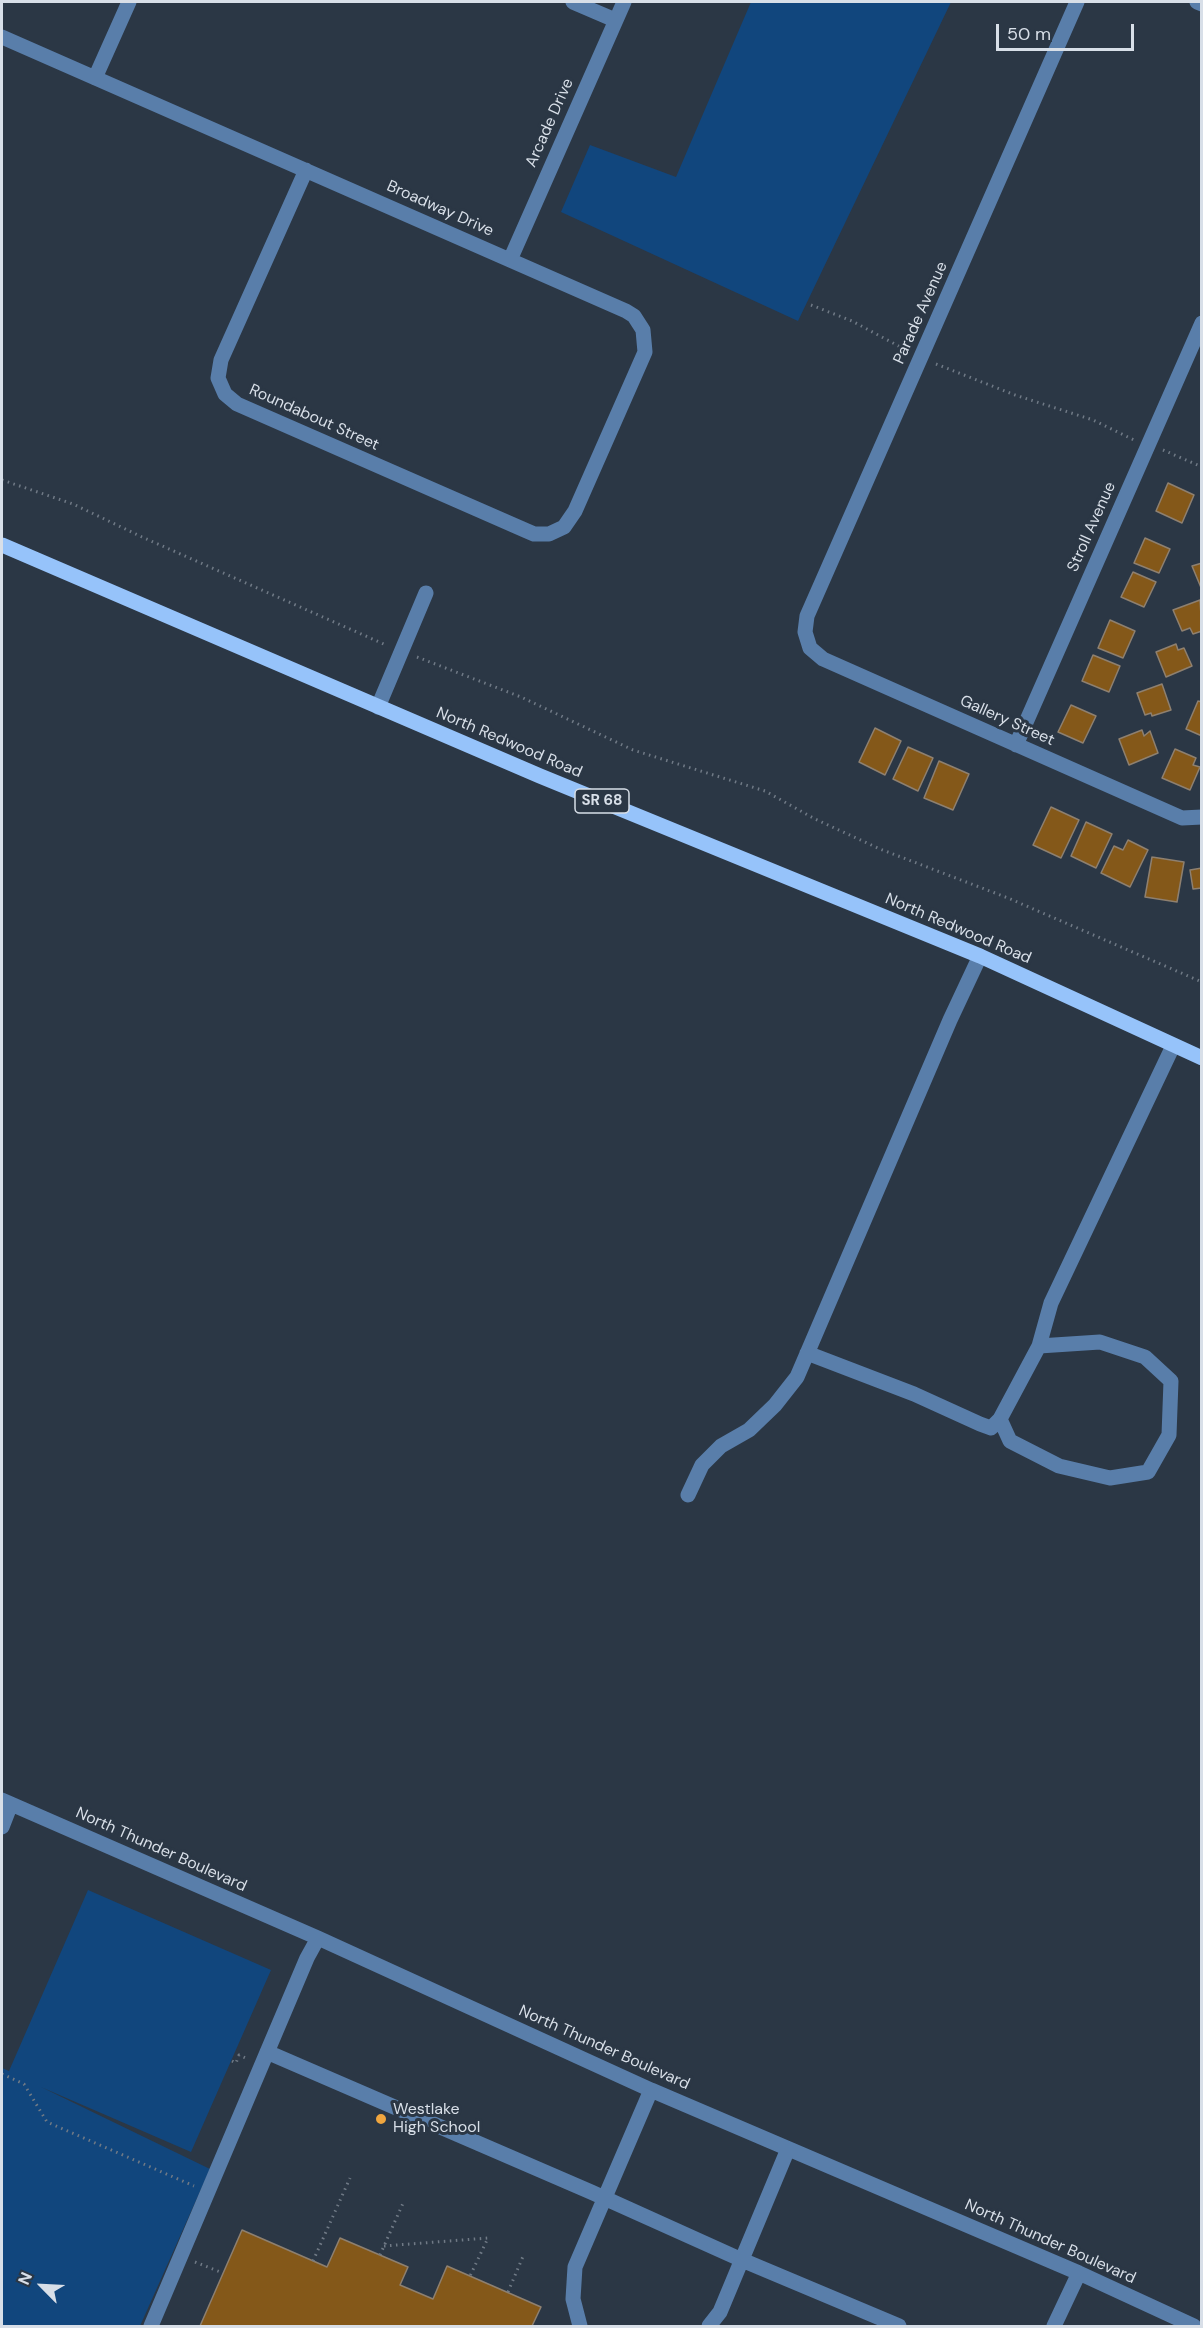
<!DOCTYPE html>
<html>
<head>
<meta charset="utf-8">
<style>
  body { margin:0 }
  #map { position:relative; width:1203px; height:2328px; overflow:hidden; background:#2b3745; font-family:"DM Sans",sans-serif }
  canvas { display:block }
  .frame { position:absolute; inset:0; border:3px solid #d8dfe8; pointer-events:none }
  .north { position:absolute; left:12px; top:2256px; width:60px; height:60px; -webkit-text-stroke:4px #2b3745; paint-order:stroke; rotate:294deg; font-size:16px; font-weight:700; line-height:24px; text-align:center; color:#d8dfe8 }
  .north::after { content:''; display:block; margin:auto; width:21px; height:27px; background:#d8dfe8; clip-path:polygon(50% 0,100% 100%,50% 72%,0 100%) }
  .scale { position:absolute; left:996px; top:24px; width:138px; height:27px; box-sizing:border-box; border:3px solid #d8dfe8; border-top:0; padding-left:8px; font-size:18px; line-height:21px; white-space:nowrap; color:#d8dfe8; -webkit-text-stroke:4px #2b3745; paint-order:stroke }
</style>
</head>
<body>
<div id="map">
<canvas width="1203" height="2328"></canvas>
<div class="frame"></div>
<div class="north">N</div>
<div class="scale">50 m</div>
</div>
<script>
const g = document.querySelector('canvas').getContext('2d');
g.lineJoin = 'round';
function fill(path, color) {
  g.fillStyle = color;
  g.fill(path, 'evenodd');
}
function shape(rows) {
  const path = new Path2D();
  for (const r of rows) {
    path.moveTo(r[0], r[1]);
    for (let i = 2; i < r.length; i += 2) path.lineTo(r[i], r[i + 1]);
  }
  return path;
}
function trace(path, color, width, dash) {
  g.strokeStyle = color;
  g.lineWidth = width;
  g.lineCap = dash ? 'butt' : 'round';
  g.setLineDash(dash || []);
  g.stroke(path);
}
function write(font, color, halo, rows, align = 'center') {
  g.font = font + ' "DM Sans",sans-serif';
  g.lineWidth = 6;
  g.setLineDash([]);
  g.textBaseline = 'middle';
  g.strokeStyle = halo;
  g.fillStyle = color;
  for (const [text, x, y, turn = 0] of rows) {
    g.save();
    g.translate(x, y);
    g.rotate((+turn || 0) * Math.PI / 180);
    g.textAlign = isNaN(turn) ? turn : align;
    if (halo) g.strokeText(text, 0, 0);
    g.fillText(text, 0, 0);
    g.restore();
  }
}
const green = shape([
  [751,2,951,2,798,321,561,212,590,145,676,177],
  [88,1890,271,1970,191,2152,41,2087,210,2169,140,2326,2,2326,2,2068,9,2071]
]);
const building = shape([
  [1168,483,1194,495,1182,523,1156,511,1168,483],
  [1145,538,1170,549,1159,573,1134,563,1145,538],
  [1202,563,1202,590,1192,566,1202,563],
  [1133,572,1156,582,1144,607,1121,597,1133,572],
  [1200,600,1202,631,1193,634,1190,628,1182,631,1173,610,1200,600],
  [1110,620,1135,631,1123,658,1098,648,1110,620],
  [1176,644,1178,650,1184,648,1192,666,1166,677,1156,652,1176,644],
  [1093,655,1120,666,1109,692,1082,681,1093,655],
  [1162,684,1171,710,1152,716,1151,713,1145,715,1137,693,1162,684],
  [1198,701,1202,702,1202,736,1186,729,1198,701],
  [1071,705,1096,716,1083,743,1058,732,1071,705],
  [875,728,901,741,885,775,859,762,875,728],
  [1142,730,1144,736,1150,731,1158,753,1129,765,1119,739,1142,730],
  [908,747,933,758,918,791,893,779,908,747],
  [1175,749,1196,758,1193,765,1200,767,1190,790,1162,778,1175,749],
  [939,761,969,774,953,810,924,798,939,761],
  [1051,807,1079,820,1061,858,1033,845,1051,807],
  [1086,822,1112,834,1096,868,1071,856,1086,822],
  [1128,840,1148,850,1130,887,1101,873,1114,846,1123,850,1128,840],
  [1152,857,1184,862,1177,902,1145,897,1152,857],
  [1202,868,1202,888,1193,889,1190,870,1202,868],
  [242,2230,327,2267,340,2238,408,2267,400,2285,433,2299,447,2266,541,2307,532,2326,200,2326,242,2230]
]);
const path = shape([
  [811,305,852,321,906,350],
  [936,364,1015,395,1093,420,1134,440],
  [1163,450,1202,467],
  [2,480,73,504,142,537,386,645],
  [417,657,521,697,633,750,765,791,815,819,880,849,1008,898,1202,982],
  [232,2061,236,2063,239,2055,248,2059],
  [2,2074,24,2084,47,2122,194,2186],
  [384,2246,488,2238,470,2276],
  [380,2255,404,2201],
  [313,2261,350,2178],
  [195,2262,223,2273],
  [508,2292,524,2254]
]);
const minor = shape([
  [573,2,615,20],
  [1077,2,807,616,805,632,810,648,823,659,1182,818,1202,817],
  [1197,2,1202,4],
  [2,37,626,311,634,316,643,330,645,352,575,511,564,527,549,534,534,534,527,531,237,404,225,394,218,378,221,360,306,170],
  [95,78,129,2],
  [510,260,624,2],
  [378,707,426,593],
  [1016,745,1202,323],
  [1039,1346,1100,1342,1145,1357,1171,1381,1169,1435,1148,1472,1110,1478,1059,1466,1010,1441,1000,1419,1039,1346,1051,1303,1173,1046],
  [807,1353,914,1394,980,1424,991,1428,1000,1419],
  [688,1495,702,1465,721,1446,749,1430,775,1405,797,1377,950,1020,980,956],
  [2,1800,318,1938,651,2090,1079,2273,1194,2326],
  [2,1827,11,1804],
  [267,2052,591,2192,742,2260,899,2326],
  [151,2326,307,1958,318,1938],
  [580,2326,573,2299,575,2267,651,2090],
  [709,2326,720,2312,788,2149],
  [1054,2326,1079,2273]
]);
const major = shape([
  [2,545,540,776,980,956,1202,1058]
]);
const markers = [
  [381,2119,6,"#f0a63f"]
];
const shields = [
  [602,801,54]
];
const shieldNames = [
  ["SR 68",602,801]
];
const streetNames = [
  ["Arcade Drive",550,123,-66],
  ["Broadway Drive",440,209,24],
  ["Parade Avenue",921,313,-66],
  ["Roundabout Street",314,418,24],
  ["Stroll Avenue",1092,527,-66],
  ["Gallery Street",1007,721,24],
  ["North Redwood Road",509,743,23],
  ["North Redwood Road",958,929,23],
  ["North Thunder Boulevard",161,1850,24],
  ["North Thunder Boulevard",604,2048,24],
  ["North Thunder Boulevard",1050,2242,24]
];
const poiNames = [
  ["Westlake",393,2110],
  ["High School",393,2128]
];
fill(green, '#11467d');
fill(building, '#845819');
trace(building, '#8e8070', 1.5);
trace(path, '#707a86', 3, [1.5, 4.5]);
trace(minor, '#597eaa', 15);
trace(major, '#96c3fa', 15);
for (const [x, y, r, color] of markers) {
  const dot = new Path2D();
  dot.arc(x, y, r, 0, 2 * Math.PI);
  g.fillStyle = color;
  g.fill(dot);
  trace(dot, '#2b3745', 2);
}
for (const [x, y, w] of shields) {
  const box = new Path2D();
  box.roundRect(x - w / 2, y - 12, w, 24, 4.5);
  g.fillStyle = '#2b3745';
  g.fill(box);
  trace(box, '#d8dfe8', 1.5);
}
write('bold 15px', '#d8dfe8', null, shieldNames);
write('16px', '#d8dfe8', '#2b3745', streetNames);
write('16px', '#d8dfe8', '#2b3745', poiNames, 'left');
</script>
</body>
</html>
